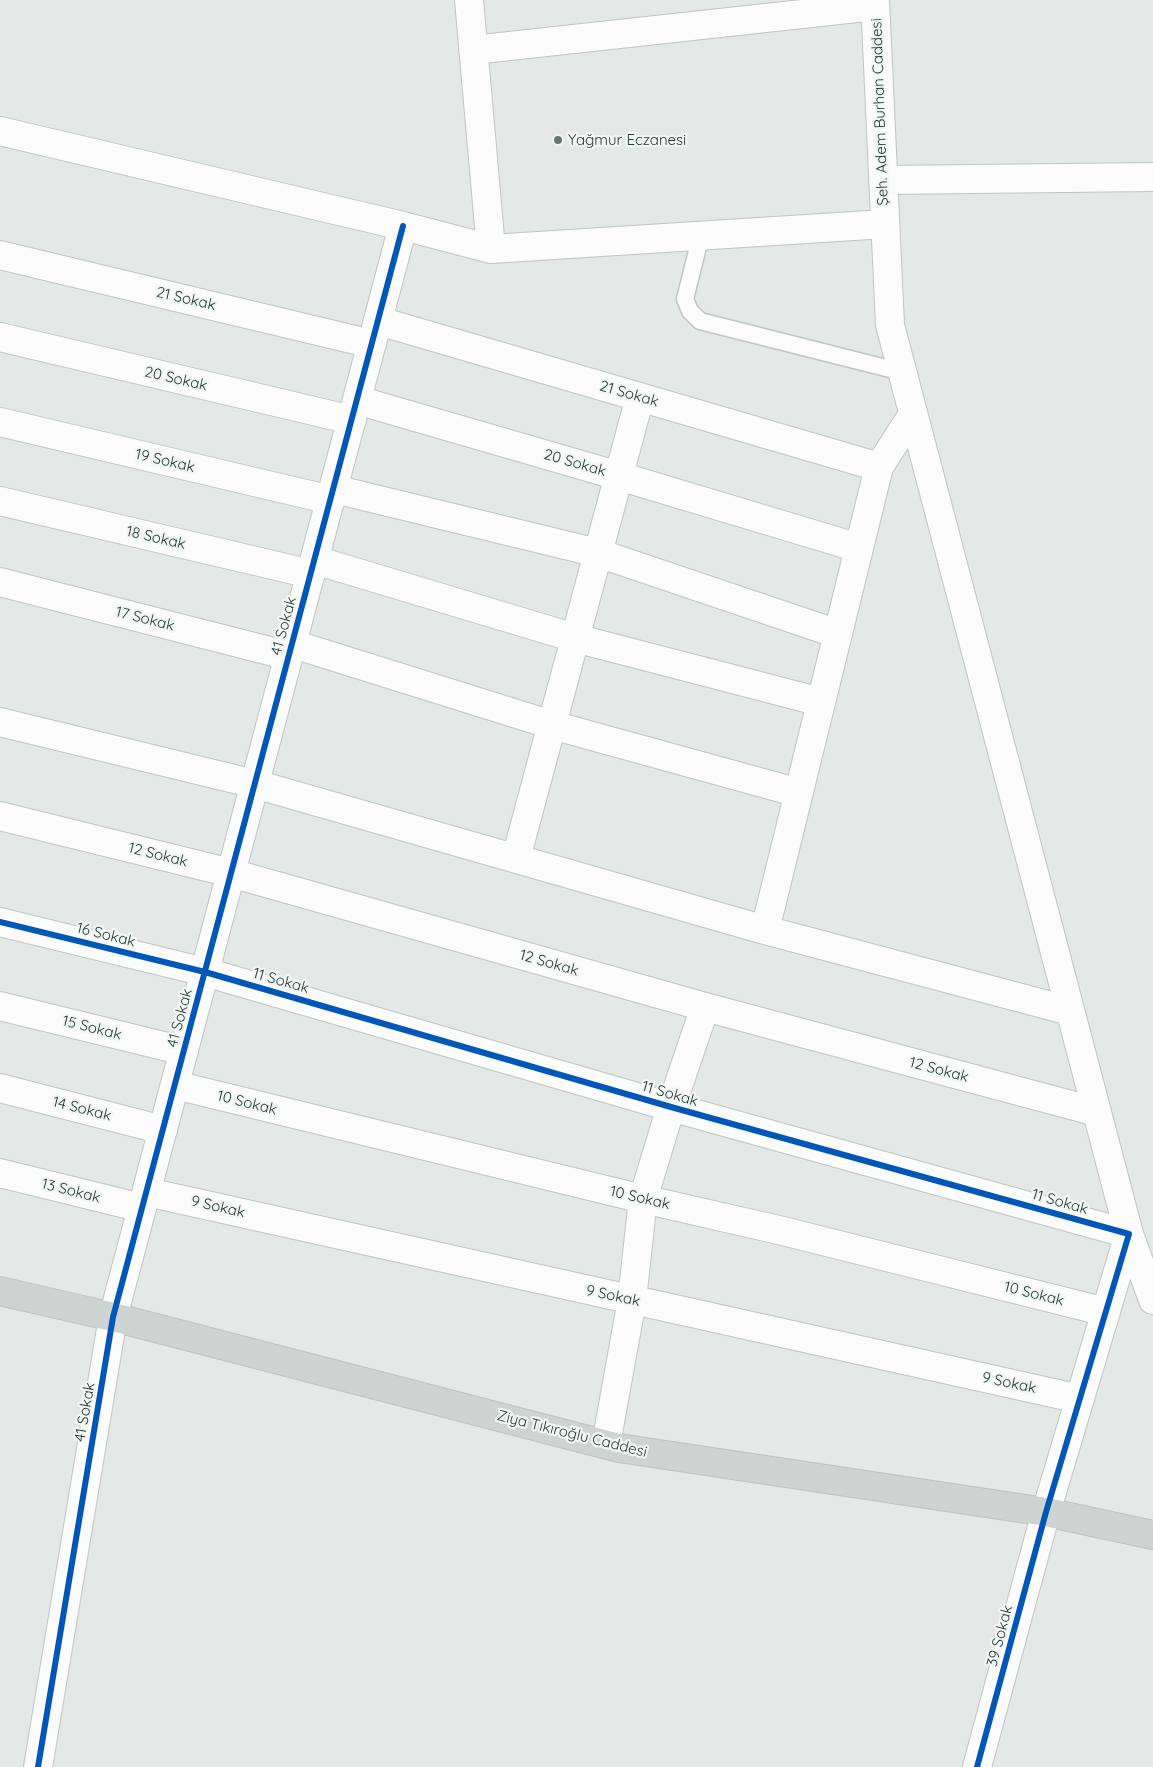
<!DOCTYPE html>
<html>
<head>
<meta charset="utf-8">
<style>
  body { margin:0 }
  canvas { display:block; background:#e4e8e6 }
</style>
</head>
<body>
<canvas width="1153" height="1767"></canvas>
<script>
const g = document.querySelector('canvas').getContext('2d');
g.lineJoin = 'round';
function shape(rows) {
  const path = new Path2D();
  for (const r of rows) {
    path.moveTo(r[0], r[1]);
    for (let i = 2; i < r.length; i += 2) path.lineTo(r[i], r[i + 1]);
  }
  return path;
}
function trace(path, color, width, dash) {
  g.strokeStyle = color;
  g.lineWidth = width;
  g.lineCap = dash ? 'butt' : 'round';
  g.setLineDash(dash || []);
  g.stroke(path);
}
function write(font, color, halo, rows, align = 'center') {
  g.font = font + ' Quicksand,sans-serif';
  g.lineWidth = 4.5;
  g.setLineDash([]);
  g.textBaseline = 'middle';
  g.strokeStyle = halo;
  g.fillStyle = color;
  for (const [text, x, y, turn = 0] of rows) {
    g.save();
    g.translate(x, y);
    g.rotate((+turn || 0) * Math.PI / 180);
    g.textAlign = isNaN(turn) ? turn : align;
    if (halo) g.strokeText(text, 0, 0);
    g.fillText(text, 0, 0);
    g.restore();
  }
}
const lane = shape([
  [701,235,685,299,690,311,700,321,902,372]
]);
const street = shape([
  [469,0,491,249],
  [875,0,890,325,1129,1234,1153,1300],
  [473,50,875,6],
  [883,180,1153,177],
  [0,255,372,344],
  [379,321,879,467],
  [0,337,352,420],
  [357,400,619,476,859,548],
  [0,422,331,500],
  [334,489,598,553,838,634],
  [0,501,311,574],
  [315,560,575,638,821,702],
  [0,582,289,656],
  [293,644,552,725,799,793],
  [0,722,255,784,765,930,1070,1011],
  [0,816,231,873,705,1007,1097,1112],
  [516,858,640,397],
  [0,922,205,972,671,1107,1129,1234,1046,1512,977,1767],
  [765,930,879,467,913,414],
  [0,1006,184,1051],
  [175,1085,643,1199,783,1231,1106,1312],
  [0,1088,163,1130],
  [0,1173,142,1208],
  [147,1192,1080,1399],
  [606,1444,632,1300,643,1199,671,1107,705,1007],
  [38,1767,113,1317,403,226]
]);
const secondary = shape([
  [0,131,403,226,491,249,885,224]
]);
const primary = shape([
  [0,1291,113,1317,619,1448,1046,1512,1153,1535]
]);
const cycleway = shape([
  [0,922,205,972,671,1107,1129,1234,1046,1512,977,1767],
  [38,1767,113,1317,403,226]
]);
const markers = [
  [558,140,5,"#677672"]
];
const streetNames = [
  ["Şeh. Adem Burhan Caddesi",880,112,-92],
  ["21 Sokak",186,299,13],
  ["20 Sokak",176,379,13],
  ["21 Sokak",629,394,16],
  ["19 Sokak",165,461,13],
  ["20 Sokak",575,463,16],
  ["18 Sokak",156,538,13],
  ["17 Sokak",145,619,14],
  ["41 Sokak",284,626,-75],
  ["12 Sokak",158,855,14],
  ["16 Sokak",106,935,14],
  ["12 Sokak",549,963,16],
  ["11 Sokak",281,981,16],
  ["41 Sokak",180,1018,-75],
  ["15 Sokak",92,1028,14],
  ["12 Sokak",939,1070,15],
  ["11 Sokak",670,1094,16],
  ["10 Sokak",247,1103,14],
  ["14 Sokak",82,1109,14],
  ["13 Sokak",71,1191,14],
  ["10 Sokak",640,1198,13],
  ["11 Sokak",1060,1202,16],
  ["9 Sokak",218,1207,13],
  ["10 Sokak",1034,1294,14],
  ["9 Sokak",613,1296,12],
  ["9 Sokak",1009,1383,12],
  ["41 Sokak",85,1412,-80],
  ["Ziya Tıkıroğlu Caddesi",572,1434,14],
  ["39 Sokak",1000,1636,-75]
];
const poiNames = [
  ["Yağmur Eczanesi",568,140]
];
trace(lane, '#c1c5c3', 19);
trace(street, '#c1c5c3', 30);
trace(secondary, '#c0c6c3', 30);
trace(primary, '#bdc4c2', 30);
trace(lane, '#fbfcfb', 16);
trace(street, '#fbfcfb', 28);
trace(secondary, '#fbfcfb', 28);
trace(primary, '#ced4d2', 28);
trace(cycleway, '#0057b8', 6);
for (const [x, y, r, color] of markers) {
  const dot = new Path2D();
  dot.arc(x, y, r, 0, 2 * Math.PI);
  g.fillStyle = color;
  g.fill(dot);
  trace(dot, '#f2f7f5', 2);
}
write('15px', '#243934', '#f2f7f5', streetNames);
write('15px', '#243934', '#f2f7f5', poiNames, 'left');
</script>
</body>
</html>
